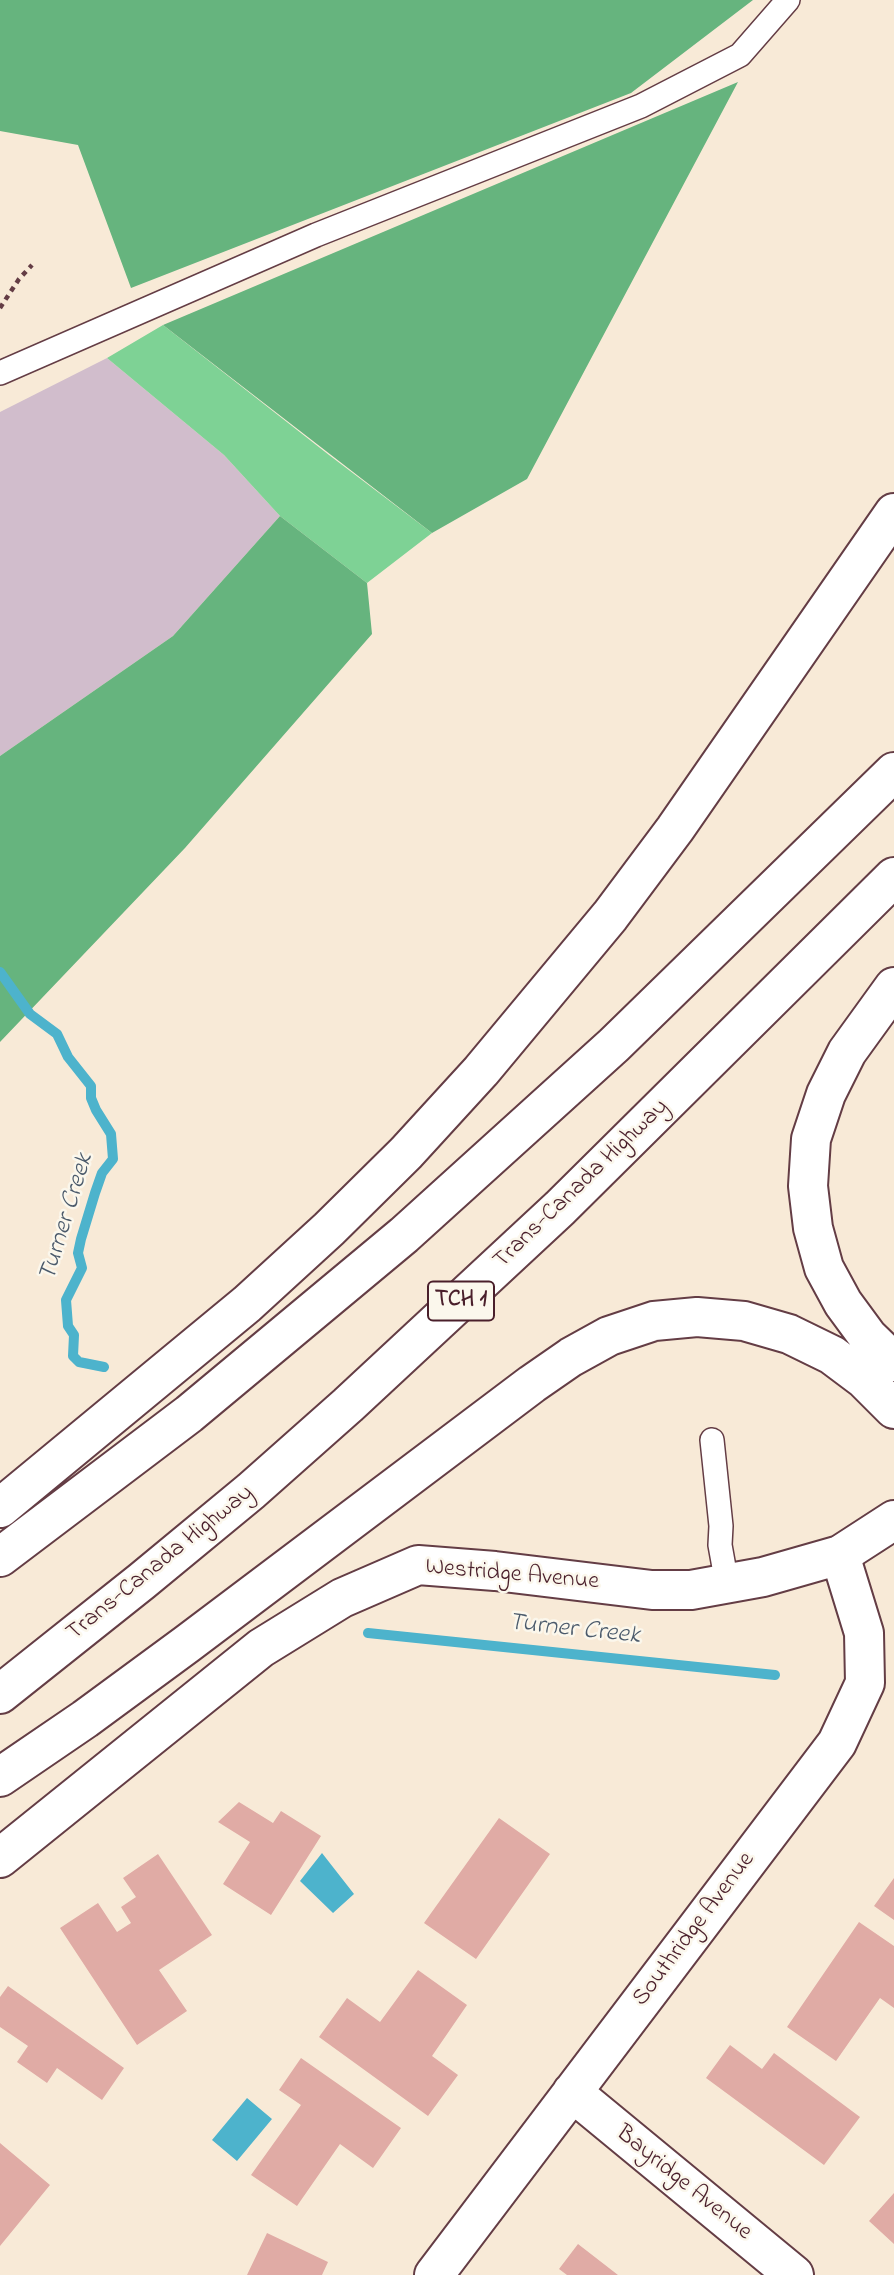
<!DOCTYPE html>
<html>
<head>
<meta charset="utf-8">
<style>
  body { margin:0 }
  canvas { display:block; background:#f8ead7 }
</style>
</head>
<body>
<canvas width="894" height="2275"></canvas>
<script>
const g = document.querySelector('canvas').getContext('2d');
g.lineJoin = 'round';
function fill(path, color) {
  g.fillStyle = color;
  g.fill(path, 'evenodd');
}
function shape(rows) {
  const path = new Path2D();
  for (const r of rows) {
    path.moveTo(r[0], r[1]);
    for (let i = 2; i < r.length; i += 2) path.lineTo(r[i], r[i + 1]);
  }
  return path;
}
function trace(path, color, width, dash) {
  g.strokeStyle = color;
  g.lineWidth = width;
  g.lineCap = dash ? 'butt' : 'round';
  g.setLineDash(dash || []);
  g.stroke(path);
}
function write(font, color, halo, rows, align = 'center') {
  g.font = font + ' "Indie Flower",sans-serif';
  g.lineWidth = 5;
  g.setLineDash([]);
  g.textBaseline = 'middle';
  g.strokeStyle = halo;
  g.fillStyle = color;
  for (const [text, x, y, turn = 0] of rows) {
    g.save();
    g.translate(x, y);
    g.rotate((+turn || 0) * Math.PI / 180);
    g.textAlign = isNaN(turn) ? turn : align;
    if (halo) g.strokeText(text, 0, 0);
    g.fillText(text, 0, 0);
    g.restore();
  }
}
const industrial = shape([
  [107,358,224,455,280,516,173,636,0,756,0,412]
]);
const green = shape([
  [163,325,329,455,432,533,367,583,280,516,224,455,107,358]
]);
const forest = shape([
  [0,0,753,0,631,93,131,288,78,145,0,131],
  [738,82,527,479,432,533,163,325],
  [280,516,367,583,372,634,185,848,0,1042,0,756,173,636]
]);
const water = shape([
  [322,1853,354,1894,333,1913,300,1881],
  [247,2098,272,2119,237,2161,212,2140]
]);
const stream = shape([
  [0,972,30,1014,57,1034,68,1057,91,1086,91,1098,96,1110,111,1134,113,1159,102,1173,95,1193,81,1239,78,1253,82,1268,66,1300,68,1326,74,1335,73,1356,79,1362,104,1367],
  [368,1633,775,1675]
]);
const building = shape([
  [239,1802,273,1823,281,1811,321,1836,271,1915,223,1884,250,1842,218,1822],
  [499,1818,550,1854,476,1959,424,1923],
  [158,1854,212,1935,159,1970,187,2011,137,2045,60,1928,98,1903,117,1932,131,1923,121,1907,136,1897,123,1878],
  [894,1878,894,1920,874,1906],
  [859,1922,894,1946,894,2008,880,1998,836,2061,787,2027],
  [418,1970,467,2005,432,2056,458,2075,428,2116,319,2037,347,1998,380,2022],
  [8,1986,124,2068,102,2100,57,2068,47,2083,17,2062,28,2046,0,2027,0,1997],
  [730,2045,762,2069,774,2053,860,2117,824,2165,706,2078],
  [301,2058,401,2128,373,2168,340,2144,297,2206,251,2175,301,2105,279,2090],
  [0,2143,50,2185,0,2246],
  [894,2193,894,2244,869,2221],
  [267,2233,328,2262,322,2275,247,2275],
  [578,2244,618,2275,567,2275,559,2269]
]);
const path = shape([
  [0,308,19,279,32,265]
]);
const lane = shape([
  [0,373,316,235,641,106,740,55,788,0],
  [712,1440,721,1526,720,1545,727,1584]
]);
const street = shape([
  [572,2092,794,2275],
  [434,2275,837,1743,865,1683,864,1633,840,1555]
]);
const secondary = shape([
  [0,1858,261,1648,342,1598,418,1565,495,1571,652,1590,691,1590,763,1577,840,1555,894,1520]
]);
const highway = shape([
  [894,987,847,1052,826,1094,811,1139,808,1186,813,1228,824,1268,843,1303,868,1337,894,1362],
  [0,1508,247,1304,329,1229,406,1153,481,1071,610,916,675,829,894,513],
  [0,1557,189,1414,404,1235,614,1045,894,772],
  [0,1694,142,1581,251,1491,348,1405,560,1208,894,877],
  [0,1777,85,1719,187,1644,532,1384,571,1357,609,1336,654,1321,697,1317,744,1321,789,1334,832,1355,864,1379,894,1409]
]);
const shields = [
  [461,1301,66]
];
const shieldNames = [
  ["TCH 1",461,1301]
];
const streetNames = [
  ["Trans-Canada Highway",582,1185,-44],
  ["Trans-Canada Highway",161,1564,-39],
  ["Westridge Avenue",512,1576,5],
  ["Southridge Avenue",695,1930,-53],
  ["Bayridge Avenue",683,2184,39]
];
const waterNames = [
  ["Turner Creek",68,1218,-73],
  ["Turner Creek",574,1631,6]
];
fill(industrial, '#d1bdcc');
fill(green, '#7ed295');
fill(forest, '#66b47e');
fill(water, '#4db3cc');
trace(stream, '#4db3cc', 10);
fill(building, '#e0aba5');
trace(lane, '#643d45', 26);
trace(street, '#643d45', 42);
trace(secondary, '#643d45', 42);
trace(highway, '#643d45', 42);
trace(path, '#643d45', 4.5, [5, 5]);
trace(lane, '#fff', 23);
trace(street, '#fff', 38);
trace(secondary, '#fff', 38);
trace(highway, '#fff', 38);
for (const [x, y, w] of shields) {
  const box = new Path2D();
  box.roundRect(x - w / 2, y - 19.5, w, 39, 5);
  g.fillStyle = '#fbf7ec';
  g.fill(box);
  trace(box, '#4a1f2b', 2);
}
write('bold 23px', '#4a1f2b', null, shieldNames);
write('24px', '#4a1f2b', '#fbf7ec', streetNames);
write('italic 26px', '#4b5a6b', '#fbf7ec', waterNames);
</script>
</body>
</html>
